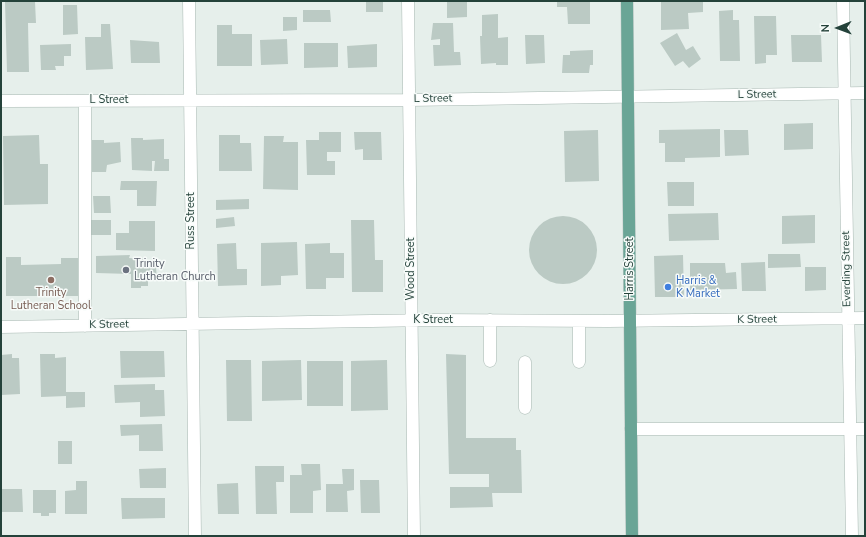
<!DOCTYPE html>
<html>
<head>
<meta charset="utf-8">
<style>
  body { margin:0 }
  #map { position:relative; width:866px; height:537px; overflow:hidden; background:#e6efeb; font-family:"Nunito Sans",sans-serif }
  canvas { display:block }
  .frame { position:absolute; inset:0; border:2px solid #24423a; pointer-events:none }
  .north { position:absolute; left:818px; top:8px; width:40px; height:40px; -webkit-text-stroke:3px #f7fbf9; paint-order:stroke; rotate:269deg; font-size:11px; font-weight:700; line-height:16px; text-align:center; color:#24423a }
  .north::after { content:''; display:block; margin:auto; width:14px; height:18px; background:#24423a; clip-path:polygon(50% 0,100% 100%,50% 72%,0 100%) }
</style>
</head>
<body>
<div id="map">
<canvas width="866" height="537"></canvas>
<div class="frame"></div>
<div class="north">N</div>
</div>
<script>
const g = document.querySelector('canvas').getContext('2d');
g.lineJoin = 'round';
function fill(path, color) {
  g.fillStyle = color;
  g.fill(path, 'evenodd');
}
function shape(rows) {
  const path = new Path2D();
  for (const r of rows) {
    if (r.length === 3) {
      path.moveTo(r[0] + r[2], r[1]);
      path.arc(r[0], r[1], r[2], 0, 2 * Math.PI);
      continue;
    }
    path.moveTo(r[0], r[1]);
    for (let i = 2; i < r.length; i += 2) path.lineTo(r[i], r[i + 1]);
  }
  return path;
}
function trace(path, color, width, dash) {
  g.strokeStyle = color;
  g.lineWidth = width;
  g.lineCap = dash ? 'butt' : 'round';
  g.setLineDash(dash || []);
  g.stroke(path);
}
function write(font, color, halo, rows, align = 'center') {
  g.font = font + ' "Nunito Sans",sans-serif';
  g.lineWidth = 3;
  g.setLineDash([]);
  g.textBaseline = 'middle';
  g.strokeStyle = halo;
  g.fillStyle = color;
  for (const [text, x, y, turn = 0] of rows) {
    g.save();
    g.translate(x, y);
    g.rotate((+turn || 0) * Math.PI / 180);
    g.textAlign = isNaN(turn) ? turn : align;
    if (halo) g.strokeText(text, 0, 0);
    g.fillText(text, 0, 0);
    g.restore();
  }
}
const building = shape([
  [366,1,383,1,383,12,366,12],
  [447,1,467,1,467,17,447,18],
  [557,1,590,2,590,24,568,24,567,7,557,7],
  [661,1,703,1,703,12,688,13,689,29,661,30],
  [5,2,35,2,36,23,28,23,29,72,7,72],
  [63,5,77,5,78,34,63,35],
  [303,10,330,10,331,22,303,22],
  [733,10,733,20,739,20,740,61,720,61,719,11],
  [498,14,498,38,508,37,508,65,496,65,496,63,481,64,480,36,482,36,482,15],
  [754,16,776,16,777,55,766,55,766,63,755,64],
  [283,17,297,17,297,30,283,31],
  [433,23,453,23,454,52,460,52,461,65,434,66,433,45,440,45,440,39,431,40],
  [101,24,110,24,113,69,86,70,85,37,101,37],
  [217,25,232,25,232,34,252,34,252,66,217,66],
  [677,33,686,50,693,46,701,59,689,68,683,61,675,66,660,43],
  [525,35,544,35,545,63,526,64],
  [791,35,821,35,822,62,792,62],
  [287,39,288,64,261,65,260,40],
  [130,40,159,42,160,63,131,63],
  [304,43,338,43,338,67,304,68],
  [71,44,71,56,64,56,64,66,55,66,56,70,41,70,40,45],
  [377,44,377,67,348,68,347,46],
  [593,50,593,65,590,65,589,73,562,73,563,55,570,55,570,51],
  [813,123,813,149,784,150,784,124],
  [720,129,720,157,685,158,685,162,665,162,665,143,659,143,659,130],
  [598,130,599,181,565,182,564,131],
  [724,130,748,130,749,155,725,156],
  [319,132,341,132,341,152,327,152,327,161,335,161,335,175,307,175,306,140,319,140],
  [354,132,381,132,382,160,363,160,363,149,355,150],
  [39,135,40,164,48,164,48,204,4,205,3,136],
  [219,135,240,135,240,143,251,143,252,171,219,171],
  [264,136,284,136,283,142,298,142,298,190,263,189],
  [131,138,143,138,143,140,164,139,164,159,169,159,169,171,154,171,155,161,152,161,152,171,132,170],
  [92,140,104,140,104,143,120,142,121,162,107,165,106,172,92,172],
  [121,181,157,181,156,206,137,206,137,190,120,190],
  [667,182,694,182,694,206,668,206],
  [93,196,110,196,111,213,94,213],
  [249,199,249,209,216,210,216,200],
  [718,213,719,240,669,241,668,214],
  [815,215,815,243,782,244,782,216],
  [563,250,34],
  [234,217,235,226,216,228,216,219],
  [90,220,111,220,111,235,90,235],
  [351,220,374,220,375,260,383,260,383,292,352,292],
  [129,221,155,221,155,251,116,250,116,233,129,233],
  [297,242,298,275,281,276,281,285,261,286,261,243],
  [236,243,237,269,247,269,247,285,218,286,217,244],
  [330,243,330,253,344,253,344,278,326,278,326,289,306,289,305,244],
  [768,254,800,254,801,267,768,268],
  [130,255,129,258,147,260,147,267,156,267,157,281,148,280,148,286,141,286,141,288,131,288,131,274,96,273,96,256],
  [683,255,684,297,655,297,654,256],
  [6,257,21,257,21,265,61,264,61,258,78,258,78,296,6,296],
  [765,262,766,291,742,291,741,263],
  [690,263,725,263,726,273,736,272,737,289,690,290],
  [805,267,826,267,826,290,805,291],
  [120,351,164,351,165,377,121,378],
  [12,354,12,358,19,358,20,394,1,395,1,355],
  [40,354,55,354,55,358,66,357,66,392,85,392,85,407,66,408,66,396,41,397],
  [446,354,466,355,466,438,516,438,516,450,521,450,522,493,492,493,493,507,450,508,450,487,489,487,489,474,449,474],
  [226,360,251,360,252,421,227,421],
  [301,360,302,400,262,401,262,361],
  [387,360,388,410,351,411,351,361],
  [307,361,343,361,343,406,307,406],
  [155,384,155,390,164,390,165,416,140,417,140,402,115,403,114,385],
  [162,424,163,451,139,451,139,435,121,436,120,425],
  [58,441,72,441,72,464,58,464],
  [301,464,320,464,321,490,313,491,313,513,290,513,290,475,302,475],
  [255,466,284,466,284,482,276,482,277,514,256,514],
  [166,468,166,488,140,488,139,469],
  [342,469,354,469,354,490,347,491,348,512,326,512,326,484,343,484],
  [360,480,379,480,380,513,361,513],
  [76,481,87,481,87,514,65,514,65,491,76,490],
  [238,483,239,514,218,514,217,484],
  [1,489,22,489,23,512,1,512],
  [33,490,56,490,56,513,49,513,49,516,41,516,41,513,33,513],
  [121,498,165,498,165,518,122,519]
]);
const minor = shape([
  [189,1,195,536],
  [408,1,414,536],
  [843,1,852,536],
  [1,101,409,100,865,93],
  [85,101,85,326],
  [1,327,433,320,608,321,865,318],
  [490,361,490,320],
  [579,362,579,321],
  [525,408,525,362],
  [631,429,865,429]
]);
const major = shape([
  [627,1,632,536]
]);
const markers = [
  [126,270,4,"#6b7280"],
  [51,280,4,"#8d6e63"],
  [668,287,4,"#3f7fe0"]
];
const streetNames = [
  ["L Street",757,95,-1],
  ["L Street",433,99,-1],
  ["L Street",109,100],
  ["Russ Street",191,221,-90],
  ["Wood Street",411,269,-90],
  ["Harris Street",630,269,-90],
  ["Everding Street",847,269,-91],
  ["K Street",433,320],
  ["K Street",757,320,-1],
  ["K Street",109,325,-1]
];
const worshipNames = [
  ["Trinity",134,264],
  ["Lutheran Church",134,277]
];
const shopNames = [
  ["Harris &",676,281],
  ["K Market",676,294]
];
const educationNames = [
  ["Trinity",51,293],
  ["Lutheran School",51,306]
];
fill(building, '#bbcac4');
trace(minor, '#a8b8b2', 13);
trace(major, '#c2cac8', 13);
trace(minor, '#fff', 12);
trace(major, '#6aa596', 12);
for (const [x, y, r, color] of markers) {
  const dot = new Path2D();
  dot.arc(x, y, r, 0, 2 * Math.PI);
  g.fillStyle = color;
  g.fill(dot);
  trace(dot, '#f7fbf9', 1.5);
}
write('11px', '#24423a', '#f7fbf9', streetNames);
write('11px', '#5b616d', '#f7fbf9', worshipNames, 'left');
write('11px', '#366cbe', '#f7fbf9', shopNames, 'left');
write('11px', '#785e54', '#f7fbf9', educationNames);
</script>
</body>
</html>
